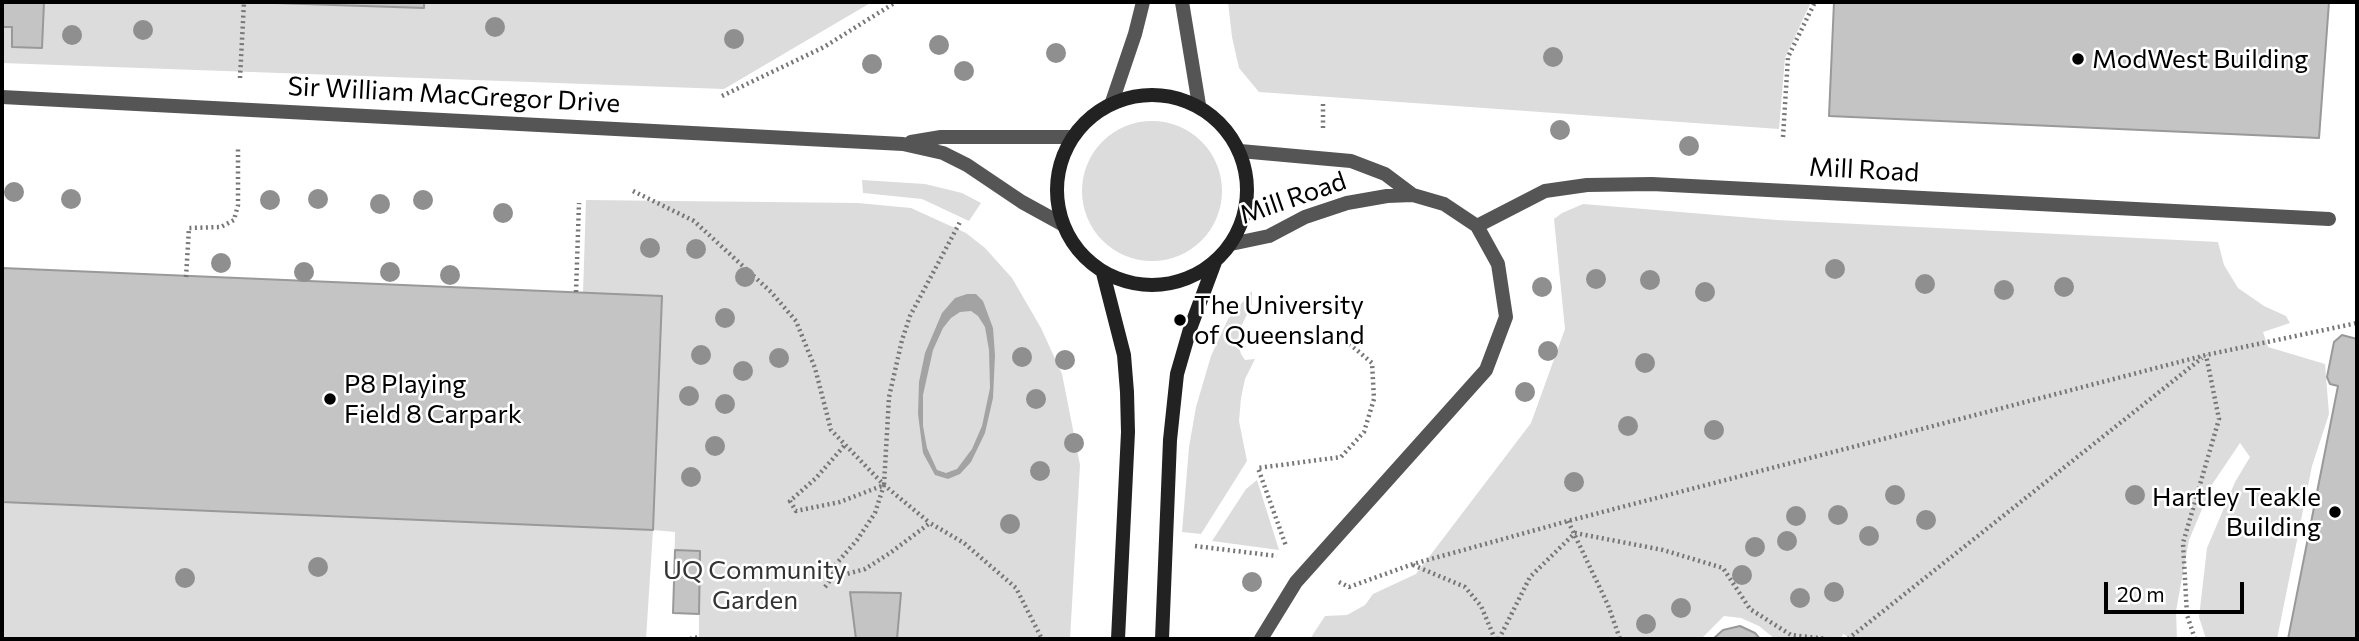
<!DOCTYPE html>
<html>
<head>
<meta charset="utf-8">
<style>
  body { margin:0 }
  #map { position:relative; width:2359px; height:641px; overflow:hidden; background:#fff; font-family:Commissioner,sans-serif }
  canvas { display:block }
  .frame { position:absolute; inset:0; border:4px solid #000; pointer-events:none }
  .scale { position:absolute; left:2104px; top:582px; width:140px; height:32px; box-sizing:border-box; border:4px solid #000; border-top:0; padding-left:9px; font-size:21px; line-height:24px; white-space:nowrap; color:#000; -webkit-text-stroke:5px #fff; paint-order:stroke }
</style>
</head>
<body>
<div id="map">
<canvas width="2359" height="641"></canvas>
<div class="frame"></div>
<div class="scale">20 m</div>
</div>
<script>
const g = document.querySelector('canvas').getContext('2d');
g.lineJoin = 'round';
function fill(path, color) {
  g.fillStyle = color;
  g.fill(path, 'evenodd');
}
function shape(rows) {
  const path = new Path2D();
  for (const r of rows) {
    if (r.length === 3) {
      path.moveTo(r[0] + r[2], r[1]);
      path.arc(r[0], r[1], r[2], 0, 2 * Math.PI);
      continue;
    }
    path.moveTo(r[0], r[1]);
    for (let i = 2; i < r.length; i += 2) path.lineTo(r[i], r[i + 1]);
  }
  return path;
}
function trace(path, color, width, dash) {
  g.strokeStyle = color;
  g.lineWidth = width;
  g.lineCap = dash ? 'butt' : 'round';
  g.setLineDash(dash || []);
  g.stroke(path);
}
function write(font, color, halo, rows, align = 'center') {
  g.font = font + ' Commissioner,sans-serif';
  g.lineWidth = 5;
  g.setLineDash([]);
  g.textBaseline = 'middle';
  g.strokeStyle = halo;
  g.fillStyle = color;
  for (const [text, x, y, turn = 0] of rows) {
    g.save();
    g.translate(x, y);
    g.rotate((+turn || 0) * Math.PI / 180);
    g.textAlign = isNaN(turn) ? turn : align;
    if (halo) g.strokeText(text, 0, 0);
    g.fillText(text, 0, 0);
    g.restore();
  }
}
const green = shape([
  [2,2,872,2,724,89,2,63],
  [1228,2,1811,2,1785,58,1779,129,1259,92,1239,68,1232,37],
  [1152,191,70],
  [862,180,925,184,962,193,981,203,969,221,922,199,863,193],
  [586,200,858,203,911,208,966,233,985,248,1012,278,1041,328,1062,374,1080,465,1070,639,699,639,699,614,673,613,675,532,653,530,646,639,2,639,2,502,652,530,662,296,583,293],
  [1583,204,1777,220,2218,242,2224,265,2238,288,2264,306,2286,316,2290,323,2263,332,2268,347,2325,364,2329,414,2312,466,2277,639,2206,639,2199,617,2207,548,2235,482,2250,457,2240,443,2213,483,2189,540,2176,611,2177,639,1853,639,1843,634,1841,639,1775,639,1759,626,1741,618,1724,616,1701,639,1310,639,1325,616,1347,615,1365,605,1373,594,1416,574,1531,423,1565,329,1554,219,1562,213],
  [1252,291,1252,304,1239,331,1238,343,1241,354,1245,360,1255,359,1245,379,1241,398,1239,421,1247,461,1201,534,1182,532,1189,447,1196,407,1211,356,1228,319],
  [1257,480,1279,550,1212,541,1246,489]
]);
const water = shape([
  [967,294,976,294,983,301,993,328,995,355,993,398,985,433,971,462,960,474,948,479,935,475,923,453,918,414,919,382,925,353,942,313,955,298],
  [971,311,978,316,985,327,989,350,990,388,982,426,972,449,957,469,946,473,937,470,927,448,923,426,923,395,933,350,943,328,951,318,960,312]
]);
const building = shape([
  [2,2,44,2,42,48,12,47,12,27,2,27,2,2],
  [234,2,424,2,424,8,244,2,234,2],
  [1834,2,2329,2,2319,138,1829,116,1834,2],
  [2,268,662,296,653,530,2,502,2,268],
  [2342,335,2357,339,2357,639,2288,639,2338,386,2330,384,2327,377,2334,342,2342,335],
  [675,550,700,551,699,614,673,613,675,550],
  [850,592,901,593,897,639,856,639,850,592],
  [1740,626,1755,633,1760,639,1713,639,1723,630,1740,626]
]);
const path = shape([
  [240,78,244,2],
  [722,96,824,47,896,2],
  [1323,104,1323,128],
  [1783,137,1788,57,1815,2],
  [633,191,694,221,771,292,796,321,815,368,831,430,884,485,930,523],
  [186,277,189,228,221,227,234,220,238,205,238,148],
  [576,292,579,203],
  [1285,334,1345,340,1372,363,1374,399,1364,432,1341,457,1258,468,1286,546],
  [844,446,816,478,790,501,796,511,840,502,884,485,889,397,902,340,910,316,960,222],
  [884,485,875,513,857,540,830,571,832,578,865,569,890,553,930,523,964,543,1016,588,1042,639],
  [1568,521,1608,605,1620,639],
  [1195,546,1277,556],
  [1413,565,1465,587,1481,606,1495,639],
  [1339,582,1349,587,1413,564,1568,521,2206,355,2357,323],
  [825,587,832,578],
  [690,639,699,637],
  [1499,639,1530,577,1575,533,1663,550,1723,568,1750,609,1791,635,1827,639],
  [1848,639,2202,358],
  [2195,639,2187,615,2183,543,2219,419,2206,355]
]);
const lane = shape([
  [1240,151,1351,161,1385,174,1413,195],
  [1477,226,1545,191,1587,185,1652,184,2329,219],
  [1231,244,1269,236,1305,217,1347,203,1387,196,1413,195,1444,204,1477,226,1498,264,1506,317,1486,370,1296,582,1261,639]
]);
const street = shape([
  [1182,2,1199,105],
  [2,97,903,144,943,153,967,165,1022,202,1062,224],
  [1112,102,1135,34,1143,2],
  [911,142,941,137,1072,137]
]);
const secondary = shape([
  [1152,190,95],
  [1103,273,1124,355,1127,392,1128,432,1118,639],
  [1162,639,1170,440,1177,374,1190,329,1215,262]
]);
const trees = [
  [495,27],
  [143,30],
  [72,35],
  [734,39],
  [939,45],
  [1056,53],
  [1553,57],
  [872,64],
  [964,71],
  [1560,130],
  [1689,146],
  [14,192],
  [71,199],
  [318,199],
  [270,200],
  [423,200],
  [380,204],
  [503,213],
  [650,248],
  [696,249],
  [221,263],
  [1835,269],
  [304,272],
  [390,272],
  [450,275],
  [745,277],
  [1596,279],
  [1650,280],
  [1925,284],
  [1542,287],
  [2064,287],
  [2004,290],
  [1705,292],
  [725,318],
  [1548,351],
  [701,355],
  [1022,357],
  [779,358],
  [1065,360],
  [1645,363],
  [743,371],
  [1525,392],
  [689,396],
  [1036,399],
  [725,404],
  [1628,426],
  [1714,430],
  [1074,443],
  [715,446],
  [1040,471],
  [691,477],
  [1574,482],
  [1895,495],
  [2135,495],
  [1838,515],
  [1796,516],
  [1926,520],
  [1010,524],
  [1869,536],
  [1787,541],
  [1755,547],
  [318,567],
  [1742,575],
  [185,578],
  [1252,582],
  [1834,592],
  [1800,598],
  [1681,608],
  [1646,624]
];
const markers = [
  [2078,59,7,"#000"],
  [1180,320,7,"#000"],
  [330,399,7,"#000"],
  [2335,512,7,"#000"]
];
const poiNames = [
  ["ModWest Building",2092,59],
  ["The University",1194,305],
  ["of Queensland",1194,335],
  ["P8 Playing",344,384],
  ["Field 8 Carpark",344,414],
  ["Hartley Teakle",2321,497,"right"],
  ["Building",2321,527,"right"]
];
const streetNames = [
  ["Sir William MacGregor Drive",454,95,3],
  ["Mill Road",1864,170,3],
  ["Mill Road",1293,198,-19]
];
const parkNames = [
  ["UQ Community",755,570],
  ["Garden",755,600]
];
fill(green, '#dcdcdc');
fill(water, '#a3a3a3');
fill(building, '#c4c4c4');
trace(building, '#999', 2);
trace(path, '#777', 4.5, [2, 3.5]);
trace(lane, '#555', 14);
trace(street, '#555', 14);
trace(secondary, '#222', 14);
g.fillStyle = '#8f8f8f';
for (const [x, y] of trees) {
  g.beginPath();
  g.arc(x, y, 10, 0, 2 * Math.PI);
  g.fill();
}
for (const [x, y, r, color] of markers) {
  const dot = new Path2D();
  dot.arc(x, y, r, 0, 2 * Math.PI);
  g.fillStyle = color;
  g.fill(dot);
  trace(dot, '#fff', 2.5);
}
write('26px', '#000', '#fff', poiNames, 'left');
write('26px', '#000', '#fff', streetNames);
write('26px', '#333', '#fff', parkNames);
</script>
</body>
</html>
